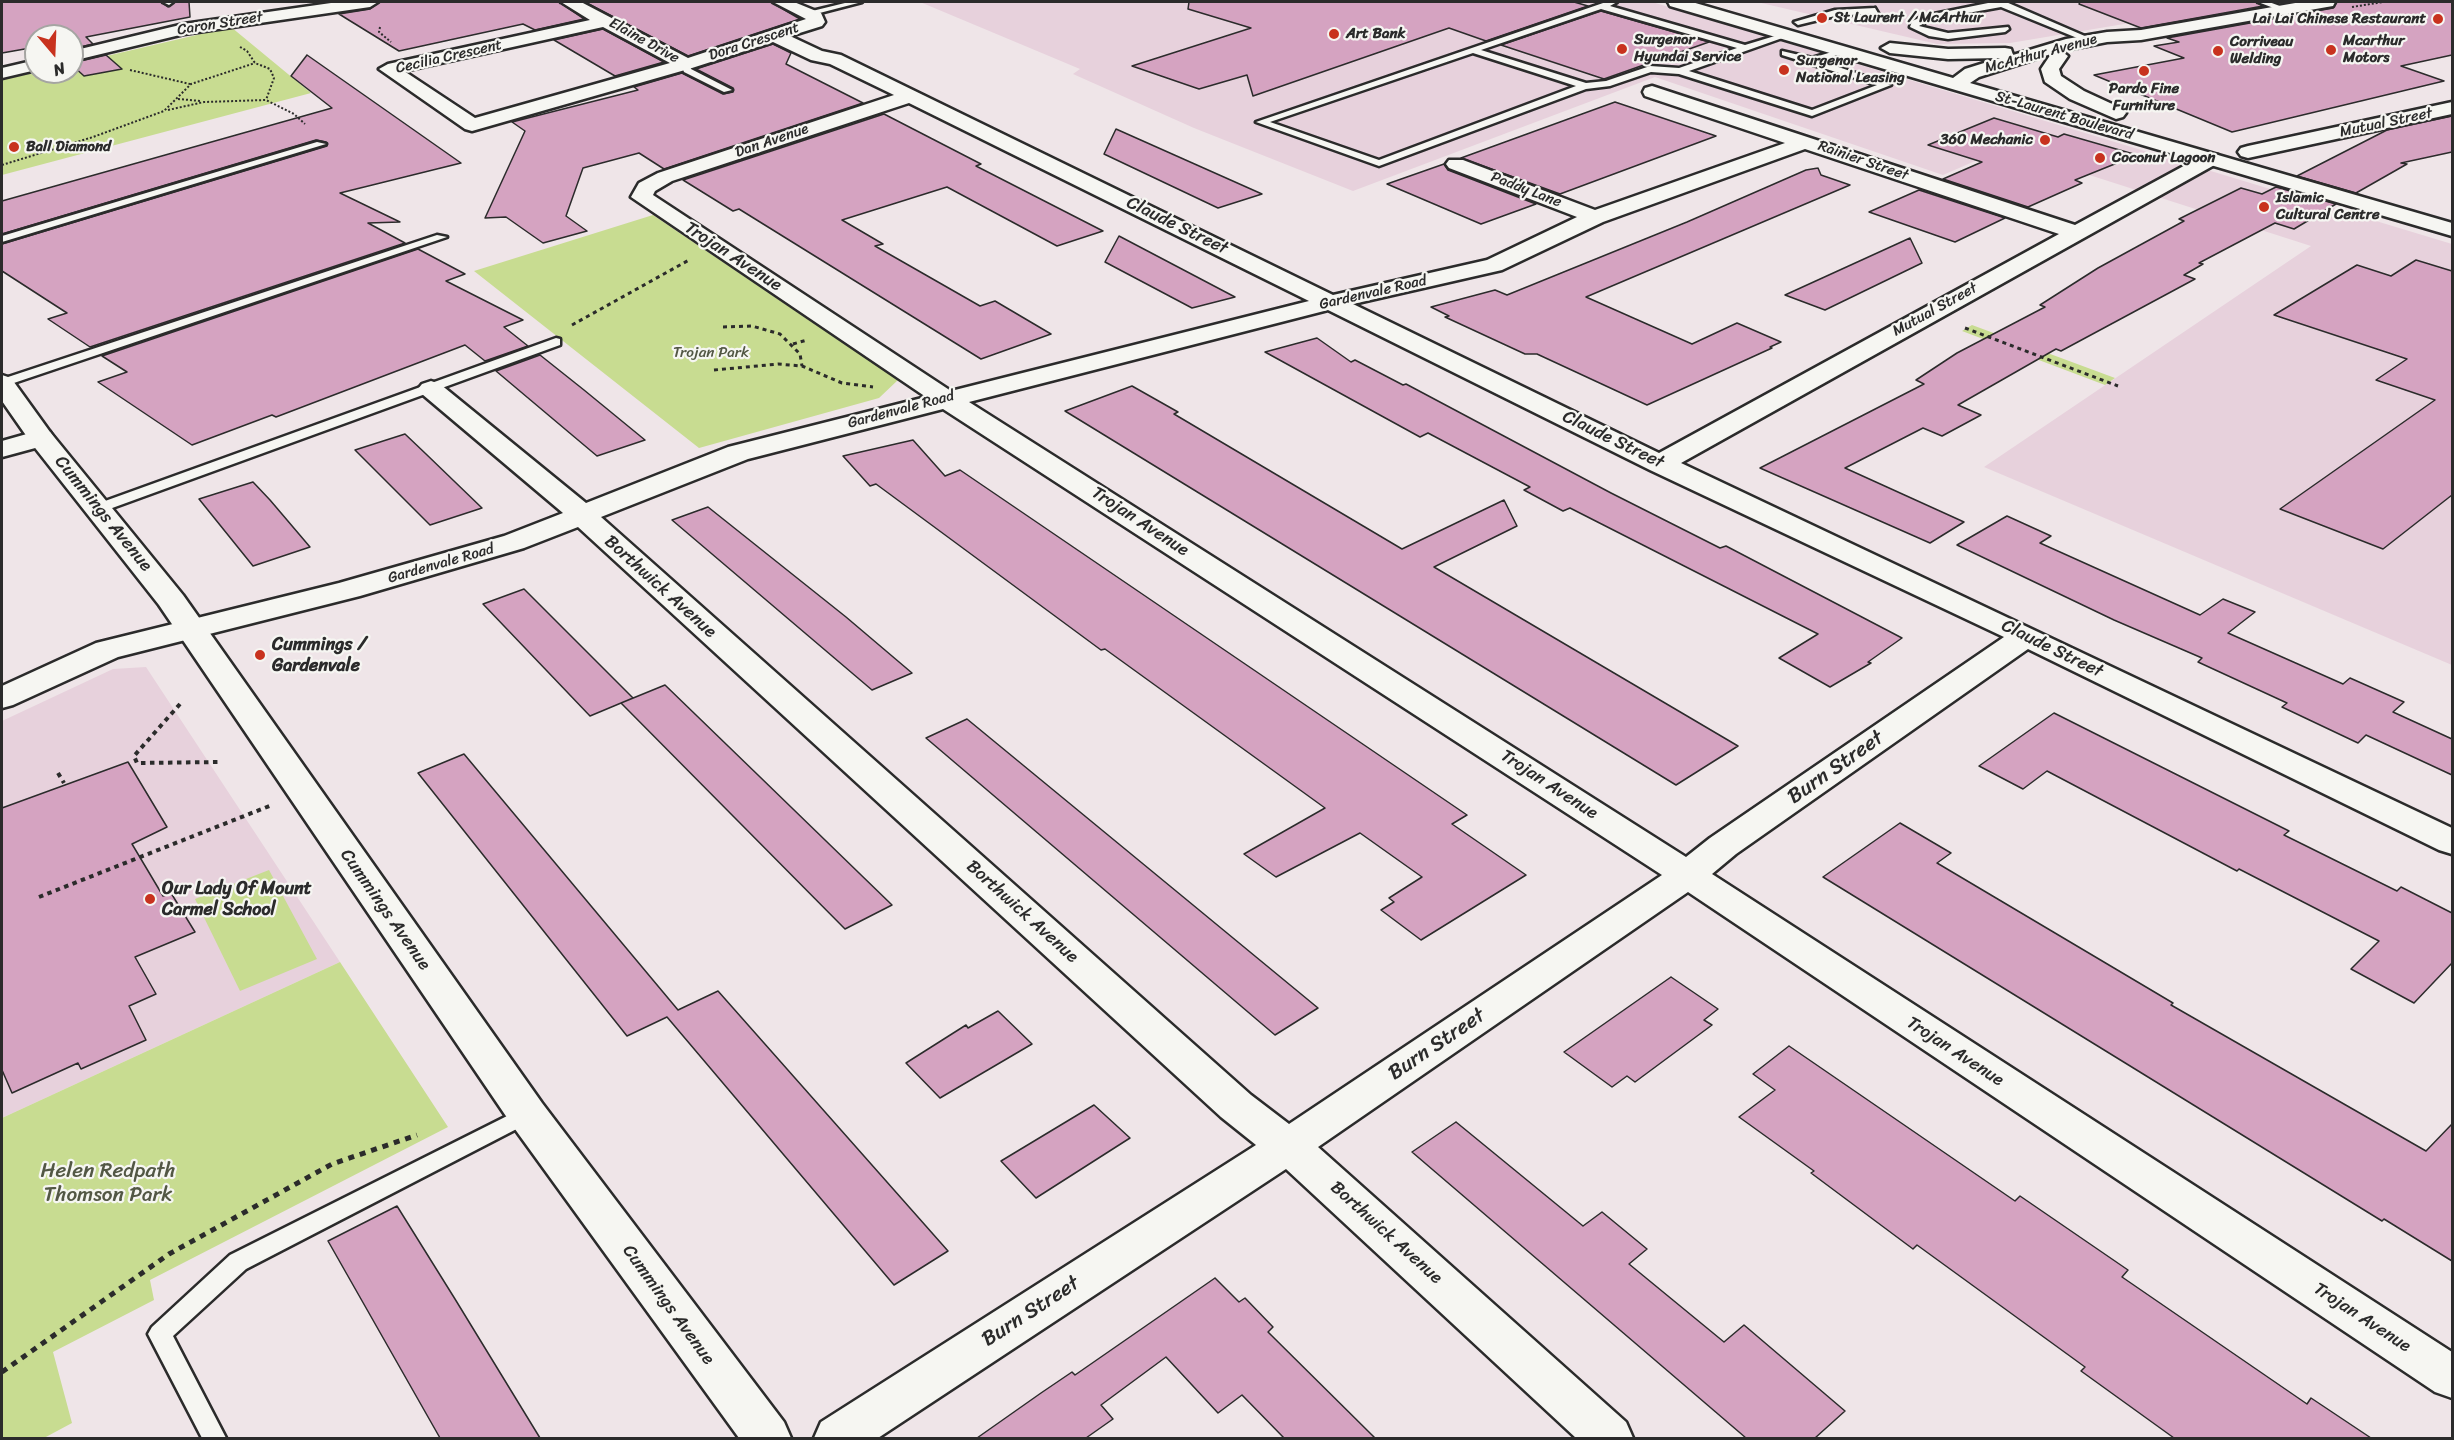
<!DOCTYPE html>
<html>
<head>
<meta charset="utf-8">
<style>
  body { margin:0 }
  #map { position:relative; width:2454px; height:1440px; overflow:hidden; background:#efe5e8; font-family:Sriracha,sans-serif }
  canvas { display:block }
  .frame { position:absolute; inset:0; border:3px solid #2b2b2b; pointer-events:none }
  .north { position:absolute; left:24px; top:24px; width:60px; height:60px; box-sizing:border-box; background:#f6f6f2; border:2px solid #a5a5a2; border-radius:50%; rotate:161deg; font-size:16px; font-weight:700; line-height:24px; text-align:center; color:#2b2b2b }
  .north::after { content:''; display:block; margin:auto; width:21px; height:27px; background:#c8321e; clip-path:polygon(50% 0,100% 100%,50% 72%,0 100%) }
</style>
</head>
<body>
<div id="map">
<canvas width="2454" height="1440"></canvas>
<div class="frame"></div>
<div class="north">N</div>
</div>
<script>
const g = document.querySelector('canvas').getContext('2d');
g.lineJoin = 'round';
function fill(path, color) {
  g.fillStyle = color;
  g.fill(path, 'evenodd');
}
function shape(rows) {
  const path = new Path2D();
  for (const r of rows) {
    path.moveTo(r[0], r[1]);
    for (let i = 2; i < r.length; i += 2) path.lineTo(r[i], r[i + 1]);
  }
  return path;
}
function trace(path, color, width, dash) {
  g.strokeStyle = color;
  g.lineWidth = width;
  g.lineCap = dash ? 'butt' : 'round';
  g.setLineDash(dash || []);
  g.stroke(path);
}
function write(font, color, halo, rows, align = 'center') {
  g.font = font + ' Sriracha,sans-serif';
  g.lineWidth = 4.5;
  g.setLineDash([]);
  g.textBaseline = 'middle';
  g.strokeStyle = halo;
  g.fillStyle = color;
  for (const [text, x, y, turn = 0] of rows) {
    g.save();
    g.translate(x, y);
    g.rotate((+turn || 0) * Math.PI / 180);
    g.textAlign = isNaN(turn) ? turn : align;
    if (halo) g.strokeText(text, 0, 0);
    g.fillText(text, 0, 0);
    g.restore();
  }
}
const built = shape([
  [920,2,1652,2,2452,244,2452,665,1984,467,2311,246,2005,148,1943,175,1655,77,1353,191,1194,128,1073,74,1080,69],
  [1757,2,2256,2,2010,43,1937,44],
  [146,667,340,962,2,1118,2,721,113,669]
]);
const green = shape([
  [231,27,311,93,2,175,2,80,37,72,72,72,72,64],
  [653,215,898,380,879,398,699,448,474,271],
  [1972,325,2115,378,2105,385,1962,331],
  [269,870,317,959,240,991,195,899],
  [340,962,448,1127,150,1280,154,1300,53,1352,72,1423,44,1438,2,1438,2,1118]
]);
const building = shape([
  [2,2,161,2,168,7,175,2,189,2,190,17,86,37,93,44,72,49,72,36,36,36,36,47,2,53,2,2],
  [380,2,559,2,584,19,535,30,523,24,399,51,339,14,370,9,380,2],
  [585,2,771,2,800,19,688,56,585,2],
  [1189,2,1574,2,1588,6,1486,41,1449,28,1253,96,1247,75,1199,89,1132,66,1251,28,1188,9,1189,2],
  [2080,2,2256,2,2263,6,2141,28,2079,4,2080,2],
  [2337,2,2452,2,2452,55,2401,66,2444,81,2232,132,2094,75,2184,58,2154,46,2179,42,2167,38,2333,8,2337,2],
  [1601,11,1709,42,1604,79,1501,45,1601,11],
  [603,29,664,62,615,76,554,40,603,29],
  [773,44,791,53,786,64,863,103,664,169,639,153,583,168,566,216,587,231,543,243,506,217,485,218,525,131,512,122,638,90,634,87,682,73,723,94,733,92,733,88,696,69,773,44],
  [106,55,122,69,84,76,72,65,72,63,106,55],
  [307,55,461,163,340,193,400,222,368,223,405,243,90,347,48,319,67,313,2,271,2,244,327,146,326,142,316,140,2,234,2,201,332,108,291,76,307,55],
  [1615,102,1716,136,1560,194,1461,158,1615,102],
  [884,114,981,164,976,166,1103,231,1057,246,947,187,842,220,883,244,875,246,980,306,995,301,1051,334,981,359,739,209,733,211,683,180,884,114],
  [2452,116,2452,152,2401,163,2407,164,2356,193,2297,176,2387,130,2452,116],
  [1994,118,2058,137,2064,134,2137,155,2075,180,2082,183,2028,207,1943,179,1982,162,1928,145,1994,118],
  [1116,129,1262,194,1218,208,1104,154,1116,129],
  [1444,164,1448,170,1536,204,1481,224,1387,184,1444,164],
  [1818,168,1821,175,1850,185,1586,297,1692,344,1737,323,1781,342,1770,347,1772,348,1647,405,1537,354,1525,354,1445,317,1449,316,1431,307,1495,290,1507,295,1687,222,1806,170,1818,168],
  [2276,187,2336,204,2294,229,2275,223,2199,263,2203,264,2184,275,2195,279,2061,351,2056,349,1958,405,1981,415,1942,436,1923,428,1845,468,1964,522,1930,543,1760,468,1924,384,1916,380,1957,353,2045,307,2040,305,2098,268,2184,221,2179,219,2241,188,2262,194,2276,187],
  [1919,190,2005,218,1955,242,1869,212,1919,190],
  [1119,236,1235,297,1192,308,1105,262,1119,236],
  [1910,238,1922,263,1825,310,1785,295,1910,238],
  [418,249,465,274,446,281,523,320,504,327,528,346,485,361,465,345,276,417,272,415,192,445,98,382,127,372,102,356,418,249],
  [2416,260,2452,271,2452,495,2383,549,2280,509,2435,400,2376,380,2407,359,2274,315,2357,265,2391,276,2416,260],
  [1317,338,1351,362,1355,360,1403,385,1406,384,1611,493,1720,548,1726,546,1902,638,1868,662,1871,663,1830,687,1779,658,1818,634,1570,508,1563,511,1524,490,1530,487,1428,433,1420,437,1265,352,1317,338],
  [540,355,584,390,645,440,597,456,496,371,540,355],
  [1132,386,1178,412,1174,414,1402,549,1504,500,1517,526,1434,567,1738,746,1676,785,1065,411,1132,386],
  [405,434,426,454,482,508,430,525,355,450,405,434],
  [913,440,945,476,960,470,1467,815,1452,824,1526,875,1421,940,1381,910,1394,902,1389,898,1422,877,1360,833,1276,877,1244,854,1325,808,1105,649,1101,650,876,484,870,486,843,456,913,440],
  [253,482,270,500,310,547,253,566,199,499,253,482],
  [708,507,846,617,912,673,872,690,672,520,708,507],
  [2007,516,2051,536,2040,543,2200,615,2223,599,2255,612,2228,633,2343,684,2350,678,2404,702,2393,712,2452,739,2452,775,2366,735,2358,743,2282,707,2287,703,2198,662,2202,658,2114,620,1957,545,2007,516],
  [524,589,633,698,590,716,483,604,524,589],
  [665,685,759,776,892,905,845,929,621,703,665,685],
  [2054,713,2289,831,2284,835,2397,891,2401,887,2452,913,2452,963,2414,1003,2351,969,2379,941,2239,869,2237,871,2047,771,2023,789,1979,766,2054,713],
  [967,719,1176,891,1318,1008,1275,1035,926,738,967,719],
  [464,754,678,1010,718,991,948,1251,894,1285,667,1017,627,1036,418,773,464,754],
  [128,762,167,827,132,844,163,896,171,893,195,932,135,957,156,994,129,1006,146,1040,81,1069,78,1063,12,1093,2,1070,2,808,128,762],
  [1900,823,1951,853,1937,863,2173,1003,2171,1005,2426,1151,2452,1124,2452,1261,2384,1219,2382,1221,1823,877,1900,823],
  [1671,977,1718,1009,1704,1020,1712,1025,1635,1082,1627,1076,1612,1087,1564,1052,1671,977],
  [998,1011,1032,1044,940,1098,906,1063,966,1025,968,1028,998,1011],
  [1789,1046,2015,1201,2020,1196,2128,1270,2122,1277,2307,1404,2311,1398,2371,1438,2174,1438,2081,1371,2085,1367,1917,1245,1913,1249,1811,1173,1814,1171,1739,1117,1775,1090,1753,1074,1789,1046],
  [1094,1105,1130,1138,1036,1198,1001,1161,1094,1105],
  [1456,1122,1583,1226,1602,1212,1647,1249,1629,1264,1724,1342,1744,1325,1845,1411,1815,1438,1746,1438,1412,1152,1456,1122],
  [397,1206,455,1299,540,1438,440,1438,328,1241,397,1206],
  [1215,1278,1239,1302,1245,1298,1273,1327,1268,1332,1375,1438,1284,1438,1242,1395,1218,1413,1166,1357,1101,1405,1113,1419,1086,1438,977,1438,1041,1393,1072,1372,1075,1375,1215,1278]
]);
const pathFar3 = shape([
  [2352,7,2383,2],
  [380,27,379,32,391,42],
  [240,47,247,51,255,63,270,69,274,78,266,100],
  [130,70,190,84],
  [178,99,201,101],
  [168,110,204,102,266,100,294,114,305,124],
  [2,165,93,137,164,111,191,84,255,63]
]);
const pathFar2 = shape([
  [572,325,689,260],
  [723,327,752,326,780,334,800,354,802,366],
  [1965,328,2118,386],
  [793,344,807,340],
  [714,370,778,364,802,366,842,383,873,387]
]);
const pathFar1 = shape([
  [180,704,134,756,137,763,220,762],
  [58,773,64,783],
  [39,897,272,805]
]);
const path = shape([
  [2,1372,169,1254,332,1164,417,1135]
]);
const service = shape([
  [163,2,173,2,169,5,163,2],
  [849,2,862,2,808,16,804,13,849,2],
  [1606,2,1617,2,1610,6,1745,45,1788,32,1788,36,1689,71,1812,110,1877,85,1782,55,1782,51,1812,58,1845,48,1845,52,1821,61,1891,85,1812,116,1679,74,1651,72,1610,86,1586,89,1379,166,1256,122,1606,2],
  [1601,9,1737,48,1679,68,1650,66,1606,81,1586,83,1481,50,1601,9],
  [1473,53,1576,86,1379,160,1270,122,1473,53],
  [1993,2,2006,2,2094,40,2087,42,2001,7,1929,20,1919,26,1948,33,2008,27,2009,29,2005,32,1948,39,1929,36,1910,27,1912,21,1924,16,1993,2],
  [2258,2,2269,2,2288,9,2284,12,2258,2],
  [1875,8,1878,13,1835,16,1798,25,1794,22,1835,10,1875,8],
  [686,61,689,62,691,69,732,90,724,92,684,72,681,64,686,61],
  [317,142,326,144,2,242,2,236,317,142],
  [437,235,447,237,2,387,2,379,437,235],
  [556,338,560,339,560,345,104,511,94,511,92,508,94,505,556,338],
  [527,1106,534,1108,537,1114,534,1120,246,1269,173,1336,226,1438,202,1438,148,1334,152,1327,230,1255,527,1106]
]);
const minor = shape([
  [338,2,378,2,370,7,184,34,72,61,72,51,184,24,338,2],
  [561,2,581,2,688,58,806,19,773,2,794,2,821,13,825,22,822,26,790,36,822,51,841,55,1333,295,1487,260,1577,217,1449,168,1446,164,1449,160,1463,160,1595,210,1785,143,1645,96,1643,92,1645,88,1652,86,2075,225,2204,155,2218,155,2221,159,2218,163,1681,463,2452,828,2452,854,2439,850,2028,649,1736,854,1712,874,2452,1352,2452,1398,2435,1392,1688,892,1318,1147,1626,1422,1633,1438,1576,1438,1286,1169,878,1438,814,1438,821,1422,1256,1145,1221,1117,578,527,524,548,360,596,118,657,13,705,2,708,2,686,96,643,339,583,504,536,563,513,422,394,418,389,422,384,431,381,440,384,586,503,728,447,926,397,631,197,639,183,658,173,894,95,830,64,811,60,773,42,692,68,472,131,465,129,379,69,388,64,590,20,561,2],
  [603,27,670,63,475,118,404,71,603,27],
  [909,103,1309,301,951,391,653,195,655,191,672,181,909,103],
  [1805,149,2059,234,1659,453,1353,304,1502,270,1603,222,1805,149],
  [1328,310,1650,470,2004,637,1710,838,1686,857,969,402,1328,310],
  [943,409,1662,875,1289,1124,1251,1095,601,517,748,459,943,409],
  [36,60,36,70,2,78,2,68,36,60],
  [2452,102,2452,114,2248,158,2241,156,2238,152,2241,148,2248,146,2452,102],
  [41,430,50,432,54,438,50,444,2,457,2,441,41,430]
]);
const tertiary = shape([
  [2,375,11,378,50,432,183,595,542,1103,784,1422,791,1438,739,1438,512,1125,159,605,32,444,2,401,2,375]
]);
const secondary = shape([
  [1668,2,1692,2,1953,78,1965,69,2000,58,1948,59,1890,53,1881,48,1890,43,1948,49,2005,48,2011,49,2013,55,2066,39,2107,32,2141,30,2301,2,2335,2,2333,6,2327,7,2141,40,2107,42,2061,51,2068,56,2059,69,2061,76,2084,91,2123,109,2126,113,2123,117,2116,119,2070,99,2045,82,2041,69,2051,54,1979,77,1970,83,2452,223,2452,236,1670,6,1668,2]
]);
const markers = [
  [1822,18,6,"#c8321e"],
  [2438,19,6,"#c8321e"],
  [1334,34,6,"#c8321e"],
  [1622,49,6,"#c8321e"],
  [2331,50,6,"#c8321e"],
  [2218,51,6,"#c8321e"],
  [1784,70,6,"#c8321e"],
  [2144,71,6,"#c8321e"],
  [2045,140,6,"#c8321e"],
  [14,147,6,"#c8321e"],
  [2100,158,6,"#c8321e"],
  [2264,207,6,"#c8321e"],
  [260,655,6,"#c8321e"],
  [150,899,6,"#c8321e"]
];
const farPoinames = [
  ["St Laurent / McArthur",1834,18],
  ["Lai Lai Chinese Restaurant",2426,19,"right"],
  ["Art Bank",1346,34],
  ["Surgenor",1634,40],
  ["Hyundai Service",1634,57],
  ["Mcarthur",2343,41],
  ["Motors",2343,58],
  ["Corriveau",2230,42],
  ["Welding",2230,59],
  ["Surgenor",1796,61],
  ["National Leasing",1796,78],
  ["Pardo Fine",2144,89,"center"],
  ["Furniture",2144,106,"center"],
  ["360 Mechanic",2033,140,"right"],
  ["Ball Diamond",26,147],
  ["Coconut Lagoon",2112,158],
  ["Islamic",2276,198],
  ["Cultural Centre",2276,215]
];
const farStreetnames = [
  ["Caron Street",220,24,-9],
  ["Elaine Drive",644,41,29],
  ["Dora Crescent",754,42,-18],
  ["McArthur Avenue",2041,54,-15],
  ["Cecilia Crescent",449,57,-13],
  ["St-Laurent Boulevard",2064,116,16],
  ["Mutual Street",2386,123,-12],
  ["Dan Avenue",772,141,-19],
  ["Rainier Street",1863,161,19],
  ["Paddy Lane",1526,190,21],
  ["Gardenvale Road",1373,293,-13],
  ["Mutual Street",1935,310,-29],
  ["Gardenvale Road",901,410,-15],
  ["Gardenvale Road",441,564,-16]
];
const farParknames = [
  ["Trojan Park",711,353]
];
const streetNames = [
  ["Claude Street",1177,226,26],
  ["Trojan Avenue",733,257,33],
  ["Claude Street",1613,440,26],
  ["Cummings Avenue",103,514,51],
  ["Trojan Avenue",1140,522,33],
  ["Borthwick Avenue",660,587,42],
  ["Claude Street",2052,649,26],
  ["Trojan Avenue",1549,785,33],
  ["Cummings Avenue",385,910,55],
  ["Borthwick Avenue",1022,912,42],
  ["Trojan Avenue",1955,1052,33],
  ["Borthwick Avenue",1386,1233,42],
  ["Cummings Avenue",668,1305,54],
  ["Trojan Avenue",2362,1318,33]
];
const poiNames = [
  ["Cummings /",272,645],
  ["Gardenvale",272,666],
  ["Our Lady Of Mount",162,889],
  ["Carmel School",162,910]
];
const nearStreetnames = [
  ["Burn Street",1836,768,-35],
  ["Burn Street",1437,1045,-34],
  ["Burn Street",1031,1312,-33]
];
const nearParknames = [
  ["Helen Redpath",108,1172],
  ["Thomson Park",108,1196]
];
fill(built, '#e7d1dc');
fill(green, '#c8dc91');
fill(building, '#d5a3c1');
trace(building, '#2b2b2b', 1.5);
trace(service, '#2b2b2b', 5);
trace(minor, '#2b2b2b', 5);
trace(tertiary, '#2b2b2b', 5);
trace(secondary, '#2b2b2b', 5);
trace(pathFar3, '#2b2b2b', 2, [2, 2]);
trace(pathFar2, '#2b2b2b', 3, [4, 4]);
trace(pathFar1, '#2b2b2b', 4, [4.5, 4.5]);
trace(path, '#2b2b2b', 5, [6, 6]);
fill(service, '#f6f6f2');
fill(minor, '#f6f6f2');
fill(tertiary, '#f6f6f2');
fill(secondary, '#f6f6f2');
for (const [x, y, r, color] of markers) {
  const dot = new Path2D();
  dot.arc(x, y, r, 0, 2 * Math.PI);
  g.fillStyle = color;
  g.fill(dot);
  trace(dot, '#f6f6f2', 2);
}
write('bold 15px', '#2b2b2b', '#f6f6f2', farPoinames, 'left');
write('15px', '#2b2b2b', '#f6f6f2', farStreetnames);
write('15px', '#525744', '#f6f6f2', farParknames);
write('18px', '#2b2b2b', '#f6f6f2', streetNames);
write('bold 18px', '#2b2b2b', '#f6f6f2', poiNames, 'left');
write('21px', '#2b2b2b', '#f6f6f2', nearStreetnames);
write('21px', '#525744', '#f6f6f2', nearParknames);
</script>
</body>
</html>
